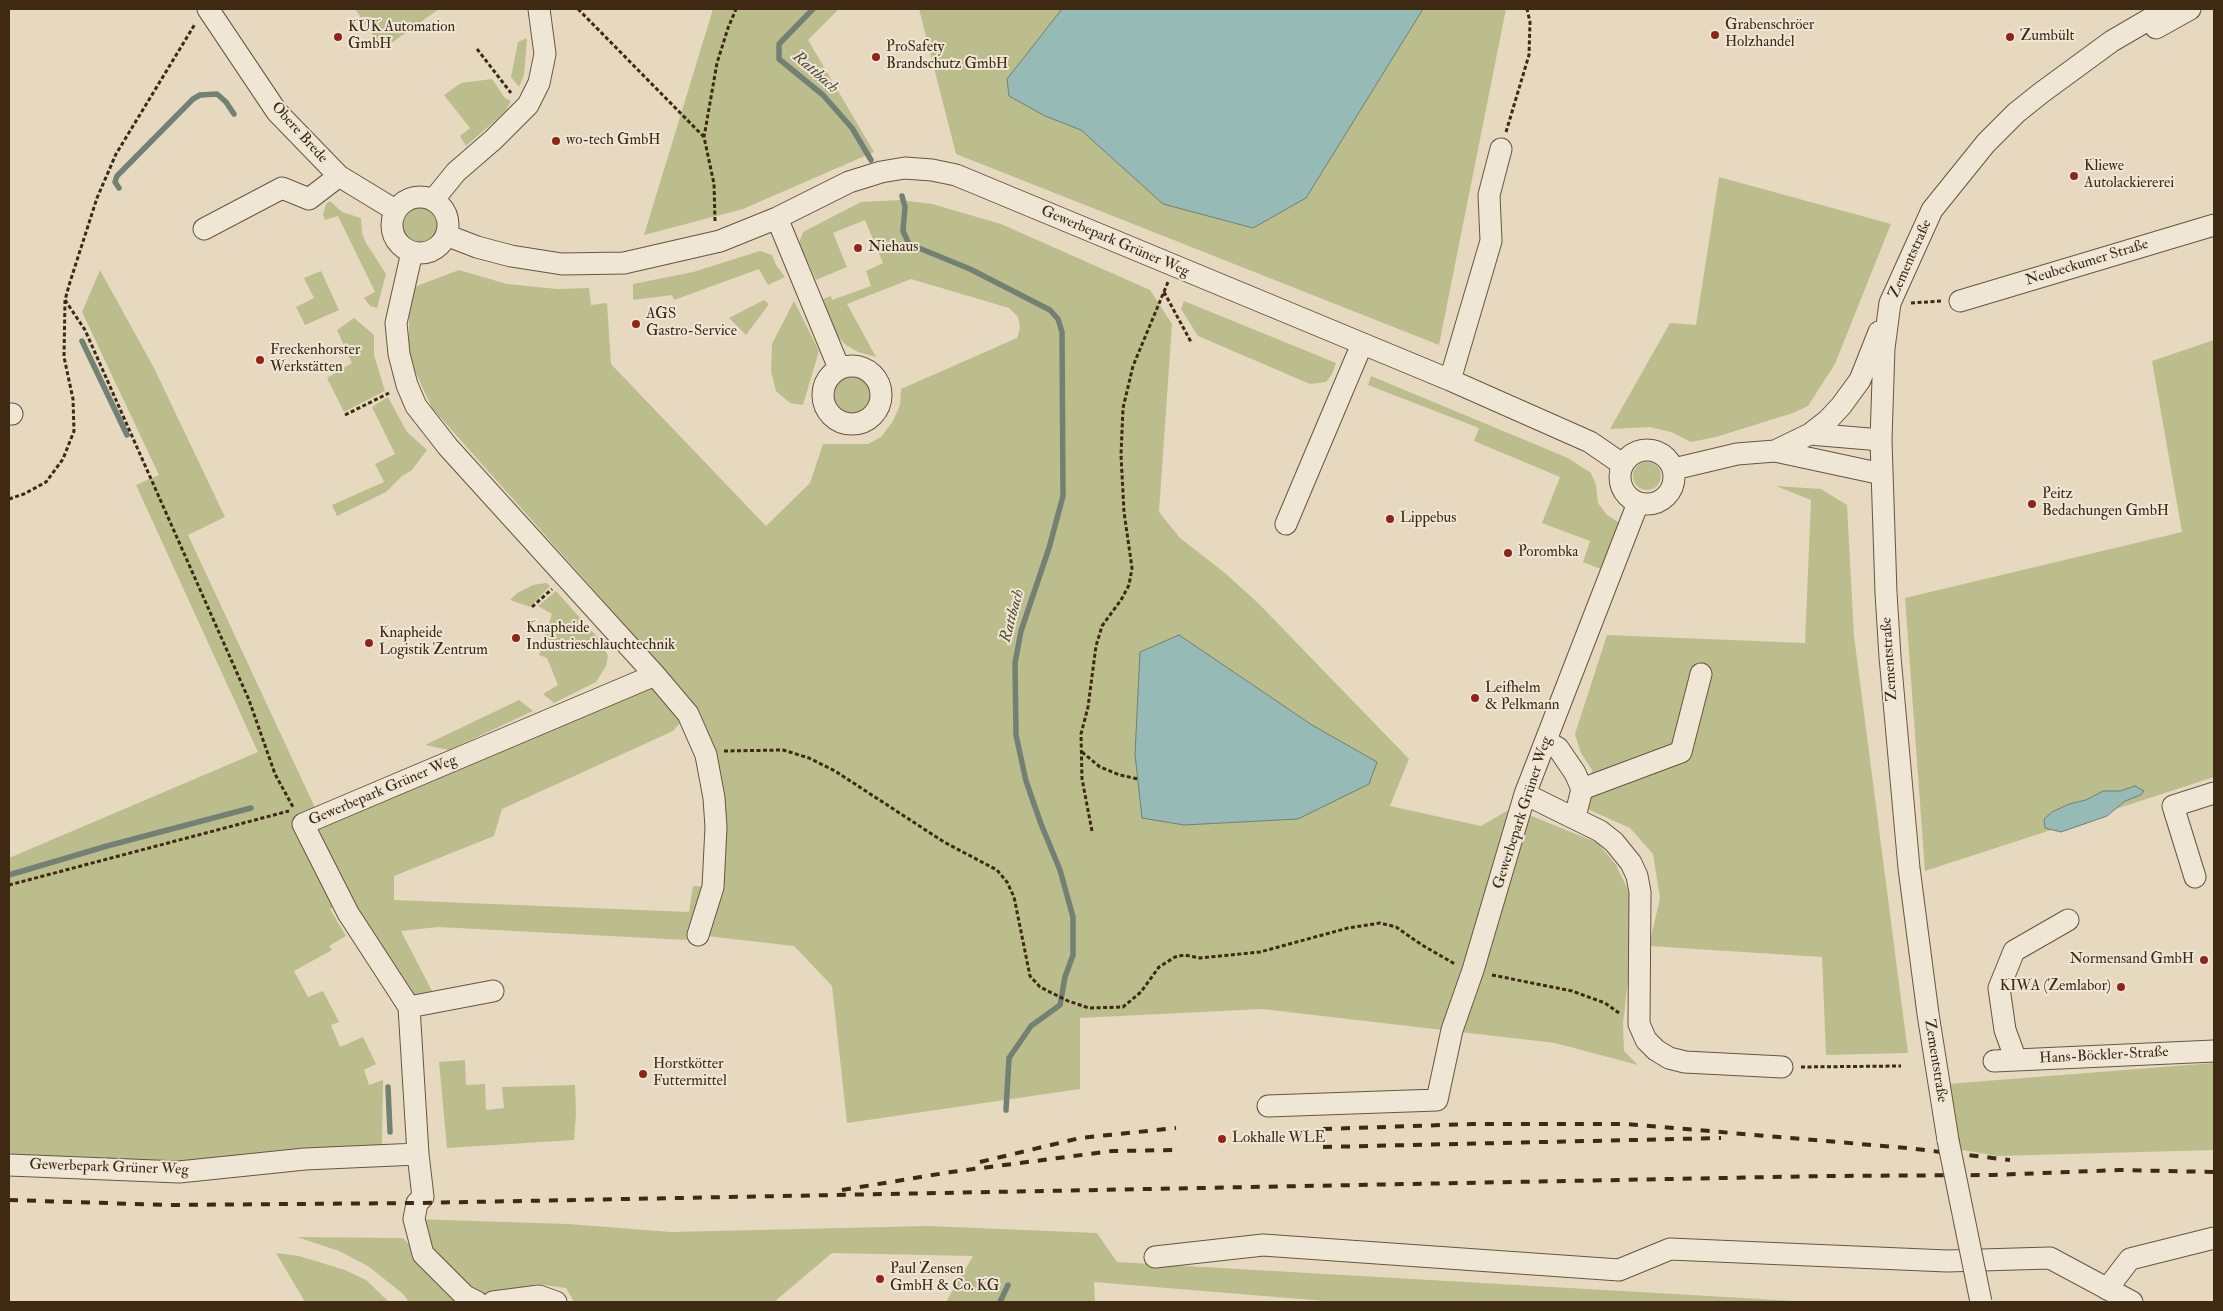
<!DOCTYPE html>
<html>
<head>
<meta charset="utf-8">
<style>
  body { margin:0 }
  #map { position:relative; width:2223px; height:1311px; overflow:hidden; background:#e6d9c0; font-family:"IM FELL Double Pica",serif }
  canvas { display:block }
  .frame { position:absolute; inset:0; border:10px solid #3e2913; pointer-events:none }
</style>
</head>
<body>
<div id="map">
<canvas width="2223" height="1311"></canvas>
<div class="frame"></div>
</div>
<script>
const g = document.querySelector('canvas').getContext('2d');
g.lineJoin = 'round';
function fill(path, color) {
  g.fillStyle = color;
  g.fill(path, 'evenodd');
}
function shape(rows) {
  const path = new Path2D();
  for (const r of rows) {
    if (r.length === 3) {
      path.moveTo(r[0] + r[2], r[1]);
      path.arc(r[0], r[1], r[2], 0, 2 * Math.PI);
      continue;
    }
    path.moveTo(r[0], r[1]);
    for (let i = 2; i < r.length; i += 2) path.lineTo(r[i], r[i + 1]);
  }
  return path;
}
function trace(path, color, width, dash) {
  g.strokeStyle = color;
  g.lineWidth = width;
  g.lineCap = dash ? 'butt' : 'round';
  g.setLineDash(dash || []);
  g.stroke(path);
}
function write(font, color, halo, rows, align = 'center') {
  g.font = font + ' "IM FELL Double Pica",serif';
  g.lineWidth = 4;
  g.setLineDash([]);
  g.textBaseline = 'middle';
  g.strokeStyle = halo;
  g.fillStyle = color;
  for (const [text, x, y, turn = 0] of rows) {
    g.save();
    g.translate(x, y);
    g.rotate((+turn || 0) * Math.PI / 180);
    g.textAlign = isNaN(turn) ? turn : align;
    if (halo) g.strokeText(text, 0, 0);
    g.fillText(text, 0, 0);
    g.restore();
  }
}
const green = shape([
  [355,9,439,9,383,49],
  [713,9,839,9,808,40,874,152,743,209,644,235],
  [919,9,1506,9,1439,345,956,154],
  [527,38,524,75,519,87,511,77,518,42],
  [492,79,505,98,511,101,506,110,497,119,466,146,460,136,470,128,444,95,461,83],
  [1719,177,1891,224,1835,364,1808,406,1793,413,1716,437,1691,442,1671,432,1650,427,1610,429,1670,323,1696,325],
  [900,200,932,204,1001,224,1150,290,1172,324,1159,512,1180,538,1225,573,1259,604,1409,759,1390,806,1481,826,1512,808,1598,843,1616,865,1629,892,1632,945,1623,1024,1624,1051,1638,1065,1555,1043,1262,1009,1080,1018,1080,1089,847,1123,832,986,794,946,698,935,710,892,686,940,438,927,401,931,432,991,404,998,352,900,330,909,346,936,329,946,332,950,294,971,308,997,323,991,339,1022,331,1025,340,1047,363,1037,376,1064,364,1070,369,1085,383,1080,382,1145,177,1167,9,1159,9,858,258,752,136,485,159,475,82,312,100,270,154,368,225,517,188,535,324,827,655,675,688,714,673,731,502,809,494,836,394,876,394,900,689,912,693,886,713,887,725,833,718,758,689,697,432,408,409,358,409,314,414,287,459,270,507,284,557,289,589,288,591,305,607,303,611,364,766,526,810,483,823,444,868,444,881,437,893,421,900,405,901,389,1017,338,1020,328,1018,317,1009,308,911,279,847,304,876,357,858,352,846,345,837,336,823,299,831,296,832,300,871,286,866,271,883,263,865,220,833,233,847,267,816,280,799,243,803,232,861,202],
  [330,201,342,212,361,218,362,233,366,243,386,274,377,308,370,306,364,298,375,292,338,216,325,220,323,215,326,204],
  [420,225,17],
  [760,251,772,255,776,265,785,277,768,285,759,269,674,300,672,295,633,300,633,284,693,272],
  [321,271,339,310,305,325,296,307,314,298,304,278],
  [764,300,769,304,746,335,729,318],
  [794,301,819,351,803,405,790,403,776,391,771,371,772,344],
  [1184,301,1336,363,1332,374,1326,382,1310,384,1198,336,1181,309],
  [354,318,374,335,374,355,385,391,344,412,327,378,352,363,337,330],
  [2214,340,2214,777,1925,871,1905,598,2182,532,2152,361],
  [1371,376,1568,458,1591,473,1596,485,1598,503,1607,515,1623,525,1603,570,1583,562,1590,541,1542,523,1560,477,1474,441,1479,428,1368,385],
  [852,395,18],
  [388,397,407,432,427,450,412,470,402,476,386,492,337,516,332,505,384,482,375,464,395,454,372,407],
  [1647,476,14],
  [1776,486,1821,489,1847,505,1854,636,1908,1053,1826,1055,1822,957,1649,946,1660,898,1653,854,1630,828,1585,808,1592,770,1581,753,1575,734,1607,635,1805,643,1811,500],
  [546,583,550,586,530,607,510,600,517,593,533,585],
  [556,591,598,638,608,656,606,666,596,682,554,703,543,694,558,685,547,658,539,655,552,614,538,606],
  [519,700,533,711,449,750,425,745],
  [465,1060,466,1085,485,1084,486,1110,504,1108,502,1087,575,1085,576,1114,574,1140,447,1148,439,1062],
  [2214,1063,2214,1150,1997,1156,1957,1149,1947,1084],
  [414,1219,568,1224,671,1232,928,1226,1097,1233,1117,1262,1813,1302,1337,1302,1094,1282,1095,1302,946,1302,973,1256,832,1253,774,1302,574,1302,566,1288,536,1284,484,1302,423,1254],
  [297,1237,403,1238,459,1302,409,1302,402,1293,368,1266,339,1251],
  [276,1253,299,1256,345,1270,366,1280,389,1302,305,1302]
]);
const water = shape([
  [1062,9,1423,9,1306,198,1253,228,1163,204,1081,130,1045,116,1009,96,1007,79,1062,9],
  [1179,635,1312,725,1377,762,1369,784,1298,819,1184,825,1142,818,1135,754,1140,652,1179,635],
  [2135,786,2144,791,2141,795,2125,801,2107,816,2061,832,2045,828,2044,819,2052,812,2069,804,2086,800,2103,791,2120,791,2135,786]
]);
const stream = shape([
  [813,9,779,44,779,59,823,95,852,128,871,160],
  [119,188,115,182,117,176,193,99,200,95,217,94,226,102,234,114],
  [902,196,905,207,903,231,909,244,970,269,1050,310,1058,319,1062,332,1063,496,1049,548,1021,631,1015,663,1016,735,1026,781,1041,824,1060,870,1073,917,1073,955,1065,977,1060,1005,1031,1026,1009,1058,1006,1110],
  [82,341,127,435],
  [9,875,107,846,251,808],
  [388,1087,390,1132],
  [1000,1302,1008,1285]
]);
const path = shape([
  [578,9,704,137],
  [477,49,511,93],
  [1506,132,1529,55,1530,22,1527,9],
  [715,221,714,184,704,137,717,63,728,28,736,9],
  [1164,292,1191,342],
  [65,300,85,330,249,700,275,774,293,807],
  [1911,303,1942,301],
  [345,415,389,393],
  [9,499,24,494,46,482,63,459,74,431,73,399,64,357,65,300,70,282,97,198,116,154,195,24],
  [532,607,552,589],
  [724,751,783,750,809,758,835,771,944,842,997,870,1007,882,1014,897,1030,976,1040,987,1068,1001,1089,1008,1123,1007,1141,992,1159,967,1175,957,1184,955,1200,958,1260,952,1348,928,1380,923,1396,927,1422,945,1455,964],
  [1082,752,1100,767,1120,775,1138,779],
  [1092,831,1082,779,1081,734,1088,707,1096,646,1102,626,1121,600,1129,585,1132,568,1124,512,1121,455,1123,408,1133,366,1168,282],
  [9,885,289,811],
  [1492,975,1572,991,1605,1003,1619,1013],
  [1801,1067,1901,1066]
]);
const minor = shape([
  [208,9,277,112,339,176,395,210],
  [2156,28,2190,9],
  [420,225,28],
  [434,199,456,172,493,140,528,105,539,83,545,54,539,9],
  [777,218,839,368],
  [204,229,282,188,309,199,339,176],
  [446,235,477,247,511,256,562,264,624,263,720,241,777,218,849,182,881,172,905,168,932,170,956,175,1450,380,1590,442,1622,464],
  [412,252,396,323,399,354,407,385,416,406,448,447,655,675,688,714,706,755,714,798,716,827,713,887,698,935],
  [1960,301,2214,225],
  [852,395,29],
  [1450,380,1491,241,1489,195,1501,149],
  [9,414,12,414],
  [1810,434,1881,440],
  [1647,477,27],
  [1775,451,1810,434,1828,420,1841,406,1860,380,1879,332],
  [1674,469,1737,454,1775,451,1882,474],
  [1286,524,1362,344],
  [1546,741,1558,748,1575,773,1582,789],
  [1525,794,1600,831,1614,842,1631,863,1637,876,1640,892,1639,1024,1646,1040,1656,1050,1669,1058,1685,1062,1782,1067],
  [1575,817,1582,789,1681,752,1701,674],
  [2195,877,2173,806,2214,793],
  [409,1007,493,991],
  [2016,1060,2005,1030,1999,988,2014,951,2068,920],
  [1994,1061,2214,1051],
  [1268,1106,1437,1100,1452,1030,1473,970,1525,794,1638,503],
  [1948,1140,1928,1014,1909,868,1890,657,1886,593,1881,440,1884,348,1890,303,1932,210,1986,143,2016,113,2041,93,2112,41,2167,9],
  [9,1165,179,1172,305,1159,418,1154],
  [1155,1257,1263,1245,1619,1270,1670,1249,1947,1261,2050,1258,2132,1302],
  [2107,1289,2130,1259,2214,1238],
  [477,1302,465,1296,423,1254,414,1219,417,1203,423,1197,418,1154,409,1007,348,913,303,824,655,675],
  [493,1302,539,1296,556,1302]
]);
const rail = shape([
  [1323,1129,1472,1124,1627,1124,1907,1148,2010,1160],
  [1323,1147,1721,1138],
  [980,1162,1080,1138,1176,1128],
  [842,1190,951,1172,1112,1151,1177,1150],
  [9,1200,168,1205,417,1203,1826,1176,1993,1175,2119,1170,2214,1172]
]);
const minorBridge = shape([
  [1948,1140,1981,1302]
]);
const markers = [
  [1715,35,5,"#8f2418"],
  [338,37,5,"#8f2418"],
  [2010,37,5,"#8f2418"],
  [876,57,5,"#8f2418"],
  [556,141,5,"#8f2418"],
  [2074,176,5,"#8f2418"],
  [858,248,5,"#8f2418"],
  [636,324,5,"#8f2418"],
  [260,360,5,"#8f2418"],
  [2032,504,5,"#8f2418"],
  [1390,519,5,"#8f2418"],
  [1508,553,5,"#8f2418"],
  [516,638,5,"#8f2418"],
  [369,643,5,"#8f2418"],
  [1475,698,5,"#8f2418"],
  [2204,960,5,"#8f2418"],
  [2121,987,5,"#8f2418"],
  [643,1074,5,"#8f2418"],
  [1222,1139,5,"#8f2418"],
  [880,1279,5,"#8f2418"]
];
const poiNames = [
  ["Grabenschröer",1725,26],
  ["Holzhandel",1725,43],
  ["KUK Automation",348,28],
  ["GmbH",348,45],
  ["Zumbült",2020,37],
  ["ProSafety",886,48],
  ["Brandschutz GmbH",886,65],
  ["wo-tech GmbH",566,141],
  ["Kliewe",2084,167],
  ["Autolackiererei",2084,184],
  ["Niehaus",868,248],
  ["AGS",646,315],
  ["Gastro-Service",646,332],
  ["Freckenhorster",270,351],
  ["Werkstätten",270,368],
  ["Peitz",2042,495],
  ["Bedachungen GmbH",2042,512],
  ["Lippebus",1400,519],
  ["Porombka",1518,553],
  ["Knapheide",526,629],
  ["Industrieschlauchtechnik",526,646],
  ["Knapheide",379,634],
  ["Logistik Zentrum",379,651],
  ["Leifhelm",1485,689],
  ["& Pelkmann",1485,706],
  ["Normensand GmbH",2194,960,"right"],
  ["KIWA (Zemlabor)",2111,987,"right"],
  ["Horstkötter",653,1065],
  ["Futtermittel",653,1082],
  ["Lokhalle WLE",1232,1139],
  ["Paul Zensen",890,1270],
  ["GmbH & Co. KG",890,1287]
];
const streetNames = [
  ["Obere Brede",299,133,48],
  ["Gewerbepark Grüner Weg",1115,242,23],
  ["Zementstraße",1911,259,-66],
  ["Neubeckumer Straße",2087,263,-17],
  ["Zementstraße",1890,659,-94],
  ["Gewerbepark Grüner Weg",383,791,-23],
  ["Gewerbepark Grüner Weg",1523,813,-72],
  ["Hans-Böckler-Straße",2104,1056,-3],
  ["Zementstraße",1935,1061,81],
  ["Gewerbepark Grüner Weg",109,1168,2]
];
const waterNames = [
  ["Rattbach",815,73,41],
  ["Rattbach",1013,616,-75]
];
fill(green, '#bcbd8d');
fill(water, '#96bab5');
trace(water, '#738074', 1);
trace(stream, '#738074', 5.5);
trace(minor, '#68553e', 23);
trace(path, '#3e2913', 3, [4, 2.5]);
trace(minor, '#efe6d6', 21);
trace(rail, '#3e2913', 4, [9, 9]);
trace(minorBridge, '#68553e', 23, []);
trace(minorBridge, '#efe6d6', 21);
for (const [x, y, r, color] of markers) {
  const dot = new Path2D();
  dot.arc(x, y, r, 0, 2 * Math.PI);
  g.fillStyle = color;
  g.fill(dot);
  trace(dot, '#efe6d6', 2);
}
write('15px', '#3e2913', '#efe6d6', poiNames, 'left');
write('15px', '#3e2913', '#efe6d6', streetNames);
write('italic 16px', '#544d3c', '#efe6d6', waterNames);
</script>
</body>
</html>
